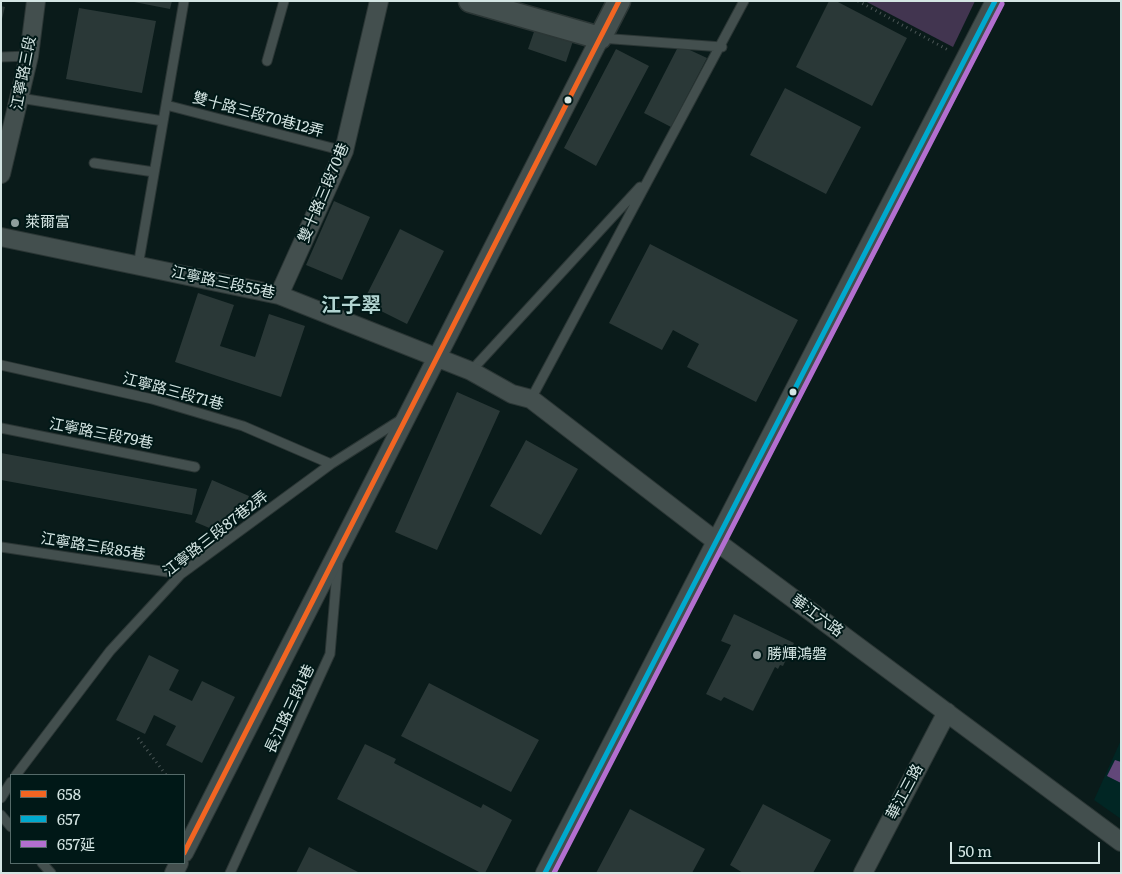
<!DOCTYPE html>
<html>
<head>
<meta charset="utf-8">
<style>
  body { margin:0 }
  #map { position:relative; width:1122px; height:874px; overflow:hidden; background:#0a1b1a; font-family:Literata,"Noto Sans TC",serif }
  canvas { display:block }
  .frame { position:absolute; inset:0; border:2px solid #d4e5e3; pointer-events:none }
  .legend { position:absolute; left:10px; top:774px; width:175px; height:90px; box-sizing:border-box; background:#001817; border:1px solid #556a69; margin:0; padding:6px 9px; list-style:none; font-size:15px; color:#d4e5e3 }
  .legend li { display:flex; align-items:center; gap:10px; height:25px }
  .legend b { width:25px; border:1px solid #556a69 }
  .scale { position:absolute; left:950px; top:842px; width:150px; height:22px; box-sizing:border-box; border:2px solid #d4e5e3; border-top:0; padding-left:6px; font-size:15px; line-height:18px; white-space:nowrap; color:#d4e5e3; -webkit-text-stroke:4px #001817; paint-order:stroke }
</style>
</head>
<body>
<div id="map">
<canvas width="1122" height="874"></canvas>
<div class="frame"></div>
<ul class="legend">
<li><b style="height:6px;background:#f26522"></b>658</li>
<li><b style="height:6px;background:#00a9ce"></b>657</li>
<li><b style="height:6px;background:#b36fd0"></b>657延</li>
</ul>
<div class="scale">50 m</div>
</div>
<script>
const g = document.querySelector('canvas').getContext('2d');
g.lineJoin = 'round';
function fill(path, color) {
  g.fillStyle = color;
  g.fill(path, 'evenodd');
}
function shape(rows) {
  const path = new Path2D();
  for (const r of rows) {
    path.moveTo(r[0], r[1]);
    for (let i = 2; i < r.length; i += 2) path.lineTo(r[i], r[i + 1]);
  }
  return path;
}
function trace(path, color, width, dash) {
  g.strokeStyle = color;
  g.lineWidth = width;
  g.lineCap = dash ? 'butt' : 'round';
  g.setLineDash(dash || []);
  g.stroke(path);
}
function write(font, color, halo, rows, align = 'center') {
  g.font = font + ' Literata,"Noto Sans TC",serif';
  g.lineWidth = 4;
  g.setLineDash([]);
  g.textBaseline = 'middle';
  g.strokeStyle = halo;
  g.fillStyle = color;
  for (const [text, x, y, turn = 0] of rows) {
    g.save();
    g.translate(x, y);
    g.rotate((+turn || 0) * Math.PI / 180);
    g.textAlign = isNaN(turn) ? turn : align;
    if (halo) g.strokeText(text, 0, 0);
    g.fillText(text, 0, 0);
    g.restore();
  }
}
const built = shape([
  [1121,740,1121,819,1094,800]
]);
const green = shape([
  [865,1,975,1,953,47]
]);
const water = shape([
  [1115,760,1121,762,1121,783,1107,776]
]);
const building = shape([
  [129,1,172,1,170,9],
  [829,1,836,1,907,38,872,106,796,67],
  [1,6,5,7,2,19,1,19],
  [79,8,156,21,142,93,66,79],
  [536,26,574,38,566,62,528,49],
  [679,45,707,58,671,127,644,113],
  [616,49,649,66,596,166,564,148],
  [785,88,861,127,826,194,750,155],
  [334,201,370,217,342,280,306,265],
  [400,229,444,251,407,324,363,302],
  [650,244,798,320,756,402,687,367,699,344,673,330,662,350,609,323],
  [198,293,234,305,220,346,255,357,269,314,305,326,281,397,175,362],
  [457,392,500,411,437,550,395,532],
  [526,440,578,469,541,535,490,506],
  [1,453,197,489,192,515,1,480],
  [212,480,249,496,231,537,195,522],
  [734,614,794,643,783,666,780,665,778,669,775,667,753,711,724,697,721,701,706,694,731,645,721,641],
  [149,655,179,670,169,690,192,701,202,681,235,697,202,763,166,745,176,726,154,715,145,734,116,720],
  [429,683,539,740,511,792,401,736],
  [365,744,396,759,394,763,481,808,483,804,512,820,485,873,481,873,337,799],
  [763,804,831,840,813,873,743,873,730,865],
  [630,809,705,849,692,873,596,873],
  [309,847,360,873,296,873]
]);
const path = shape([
  [858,1,950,51],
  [138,738,166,775]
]);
const service = shape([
  [600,38,722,47],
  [1,57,29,56],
  [267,61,284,1],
  [20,98,163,121],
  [166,105,344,151],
  [94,163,154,172],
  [138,266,184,1],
  [1,365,152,399,243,426,331,464],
  [471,371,640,187],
  [531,399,744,1],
  [1,428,195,467],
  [1,547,181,574],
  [16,775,110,651,181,574,331,464,402,419],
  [1,798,11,782],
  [1,815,11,827],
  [42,863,51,873],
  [230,873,330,654,338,560]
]);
const minor = shape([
  [1,174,29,56,36,1],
  [1,237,279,295,471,371,512,394,531,399,717,542,1121,842],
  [279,295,344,151,379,1],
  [184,853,600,38],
  [174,873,179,863],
  [545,873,995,1],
  [863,873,947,712]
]);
const tertiary = shape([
  [470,1,600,38,619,1]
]);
const bus1 = shape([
  [184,853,619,1]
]);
const bus2 = shape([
  [545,873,995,1]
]);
const bus3 = shape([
  [554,873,1002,4]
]);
const markers = [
  [568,100,4.5,"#d4e5e3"],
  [15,223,5,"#8d9e9d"],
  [793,392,4.5,"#d4e5e3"],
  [757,655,5,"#8d9e9d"]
];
const streetNames = [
  ["江寧路三段",24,73,-79],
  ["雙十路三段70巷12弄",258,115,15],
  ["雙十路三段70巷",324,193,-67],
  ["江寧路三段55巷",223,283,12],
  ["江寧路三段71巷",173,392,15],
  ["江寧路三段79巷",101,434,11],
  ["江寧路三段87巷2弄",216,534,-38],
  ["江寧路三段85巷",93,547,9],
  ["華江六路",817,616,36],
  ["長江路三段1巷",290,709,-65],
  ["華江三路",905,792,-62]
];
const poiNames = [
  ["萊爾富",25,223],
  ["勝輝鴻磐",767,655]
];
const districtNames = [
  ["江子翠",351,306]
];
fill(built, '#012624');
fill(green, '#423550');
fill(water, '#624779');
fill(building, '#2a3837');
trace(service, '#2b3635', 11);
trace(minor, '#2b3635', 20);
trace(tertiary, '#2b3635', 25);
trace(path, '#4b5656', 3, [1, 4]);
trace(service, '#434f4e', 9);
trace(minor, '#434f4e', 18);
trace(tertiary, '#434f4e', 22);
trace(bus1, '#f26522', 5);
trace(bus2, '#00a9ce', 5);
trace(bus3, '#b36fd0', 5);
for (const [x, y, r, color] of markers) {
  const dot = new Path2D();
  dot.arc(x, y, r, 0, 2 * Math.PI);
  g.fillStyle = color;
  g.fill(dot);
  trace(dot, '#001817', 2);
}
write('15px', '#d4e5e3', '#001817', streetNames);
write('15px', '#d4e5e3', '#001817', poiNames, 'left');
write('bold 20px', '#b2d4d1', '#001817', districtNames);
</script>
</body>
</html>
